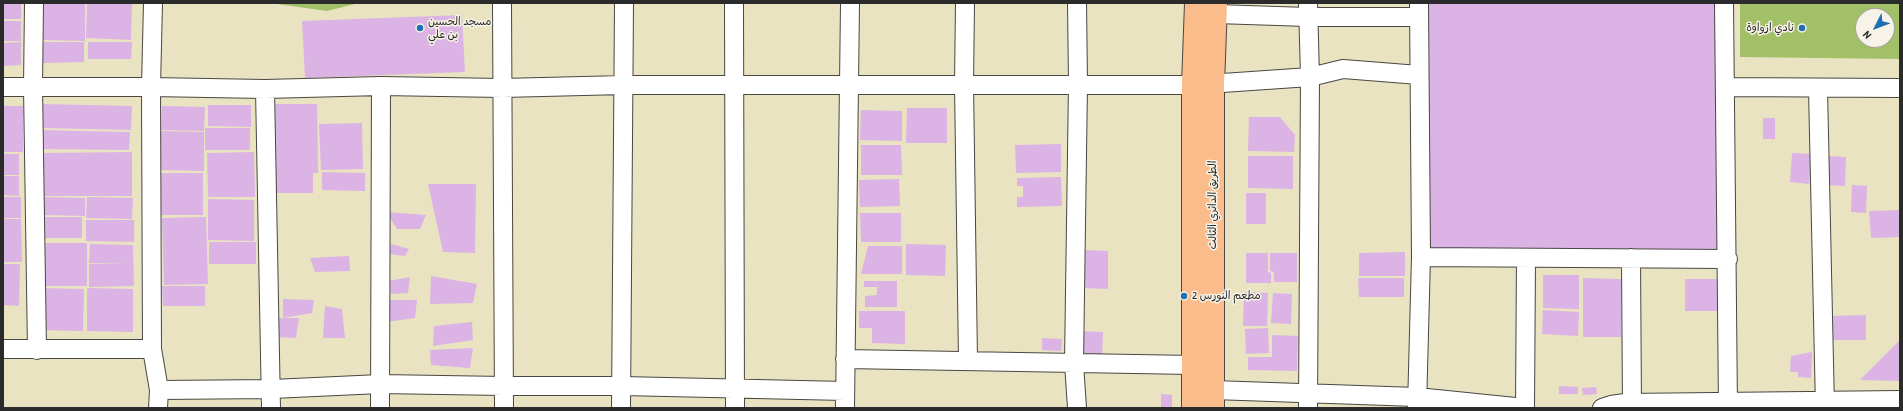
<!DOCTYPE html>
<html>
<head>
<meta charset="utf-8">
<style>
  body { margin:0 }
  #map { position:relative; width:1903px; height:411px; overflow:hidden; background:#eae3c2; font-family:"Patrick Hand",sans-serif }
  canvas { display:block }
  .frame { position:absolute; inset:0; border:4px solid #2b2b2b; pointer-events:none }
  .north { position:absolute; left:1855px; top:8px; width:40px; height:40px; box-sizing:border-box; background:#f7f3e8; border:1px solid #a5a39c; border-radius:50%; rotate:228deg; font-size:11px; font-weight:700; line-height:16px; text-align:center; color:#2b2b2b }
  .north::after { content:''; display:block; margin:auto; width:14px; height:18px; background:#1f6fb2; clip-path:polygon(50% 0,100% 100%,50% 72%,0 100%) }
</style>
</head>
<body>
<div id="map">
<canvas width="1903" height="411"></canvas>
<div class="frame"></div>
<div class="north">N</div>
</div>
<script>
const g = document.querySelector('canvas').getContext('2d');
g.lineJoin = 'round';
function fill(path, color) {
  g.fillStyle = color;
  g.fill(path, 'evenodd');
}
function shape(rows) {
  const path = new Path2D();
  for (const r of rows) {
    path.moveTo(r[0], r[1]);
    for (let i = 2; i < r.length; i += 2) path.lineTo(r[i], r[i + 1]);
  }
  return path;
}
function trace(path, color, width, dash) {
  g.strokeStyle = color;
  g.lineWidth = width;
  g.lineCap = dash ? 'butt' : 'round';
  g.setLineDash(dash || []);
  g.stroke(path);
}
function write(font, color, halo, rows, align = 'center') {
  g.font = font + ' "Patrick Hand","Playpen Sans Arabic",sans-serif';
  g.lineWidth = 3;
  g.setLineDash([]);
  g.textBaseline = 'middle';
  g.strokeStyle = halo;
  g.fillStyle = color;
  for (const [text, x, y, turn = 0] of rows) {
    g.save();
    g.translate(x, y);
    g.rotate((+turn || 0) * Math.PI / 180);
    g.textAlign = isNaN(turn) ? turn : align;
    if (halo) g.strokeText(text, 0, 0);
    g.fillText(text, 0, 0);
    g.restore();
  }
}
const green = shape([
  [270,3,359,3,327,11],
  [1740,3,1900,3,1900,59,1740,57],
  [1863,16,1887,16,1887,40,1863,40]
]);
const building = shape([
  [3,3,21,3,21,19,3,19],
  [44,3,85,3,85,41,43,40],
  [87,3,132,3,131,40,86,38],
  [1425,3,1721,3,1723,254,1430,248],
  [462,15,465,72,305,78,302,21],
  [3,21,21,21,21,41,3,41],
  [21,42,21,65,3,66,3,43],
  [43,42,84,42,84,62,43,63],
  [88,42,132,42,131,59,88,59],
  [42,104,132,106,131,130,42,128],
  [272,104,317,104,318,173,313,173,313,193,273,193],
  [208,105,251,105,251,127,208,126],
  [3,106,23,106,23,152,3,152],
  [162,106,205,107,204,131,161,130],
  [907,108,947,108,947,143,906,143],
  [861,110,902,111,902,141,860,140],
  [1249,117,1280,117,1295,135,1294,152,1248,151],
  [1763,118,1775,118,1775,139,1763,139],
  [362,123,363,169,321,170,319,124],
  [205,128,250,128,250,150,205,150],
  [38,130,130,132,129,150,38,149],
  [161,131,204,132,204,171,160,170],
  [1061,144,1061,172,1016,173,1015,145],
  [861,145,901,145,902,175,861,175],
  [132,152,132,196,41,196,41,153],
  [254,152,255,197,208,197,207,153],
  [1792,153,1811,154,1809,184,1790,182],
  [3,154,19,154,19,175,3,175],
  [1248,156,1293,156,1293,189,1248,188],
  [1827,156,1846,157,1845,186,1826,185],
  [322,172,365,173,365,191,322,190],
  [161,173,203,173,203,215,161,215],
  [3,176,19,176,19,196,3,195],
  [1061,177,1062,206,1017,207,1017,197,1023,197,1023,186,1017,186,1017,178],
  [899,179,900,206,860,207,859,180],
  [428,184,476,184,475,253,443,252],
  [1852,185,1867,186,1866,213,1851,212],
  [1246,193,1266,193,1266,224,1246,224],
  [3,197,21,197,21,218,3,218],
  [43,197,85,198,85,216,43,215],
  [87,197,133,198,132,219,86,218],
  [208,199,254,200,254,241,208,240],
  [1900,210,1900,237,1871,238,1869,211],
  [386,212,426,215,420,229,397,229],
  [860,213,901,213,901,242,861,242],
  [41,217,82,217,82,238,41,238],
  [206,217,208,284,164,285,162,218],
  [3,219,21,219,22,262,3,262],
  [86,220,134,220,134,242,86,241],
  [209,242,256,242,256,264,209,264],
  [41,243,87,243,87,286,41,286],
  [90,244,133,245,134,286,89,287,89,264,127,264,89,263],
  [391,244,409,249,405,256,389,254],
  [906,244,946,245,945,276,906,275],
  [868,246,902,246,902,274,861,274],
  [1084,250,1108,251,1108,289,1083,288],
  [1405,252,1405,276,1359,276,1359,253],
  [1246,253,1268,253,1268,272,1271,273,1271,283,1246,283],
  [1270,253,1297,253,1297,282,1274,282,1274,272,1270,271],
  [349,256,350,271,315,272,310,258],
  [3,264,20,264,19,306,3,305],
  [1543,275,1579,275,1579,309,1543,308],
  [431,276,477,284,473,303,430,304],
  [410,277,408,293,391,294,388,281],
  [1358,278,1404,278,1404,297,1359,297],
  [1583,278,1621,279,1621,337,1583,337],
  [1685,279,1718,279,1718,311,1685,311],
  [864,281,897,281,897,307,865,307,865,296,877,295,877,287,864,287],
  [162,286,205,286,205,306,163,306],
  [40,288,84,289,83,331,39,330],
  [87,288,133,289,133,332,87,331],
  [1244,292,1268,293,1267,326,1243,326],
  [1273,293,1292,294,1291,324,1271,323],
  [283,299,314,300,312,313,283,318],
  [386,300,417,300,415,318,386,322],
  [325,306,342,309,345,338,323,338],
  [1543,310,1579,312,1578,336,1542,334],
  [859,311,905,311,905,344,872,343,872,328,859,328],
  [1866,315,1866,340,1830,340,1830,316],
  [277,318,299,318,296,338,277,337],
  [472,322,473,340,433,346,434,326],
  [1268,328,1269,353,1246,354,1245,329],
  [1080,331,1103,332,1102,359,1079,358],
  [1272,335,1298,336,1297,371,1248,370,1248,357,1272,357],
  [1042,338,1062,339,1061,351,1042,350],
  [1900,340,1900,381,1860,380],
  [473,348,470,368,431,365,430,350],
  [1812,352,1811,378,1798,377,1798,372,1790,372,1791,356],
  [1559,386,1578,387,1578,394,1559,394],
  [1596,387,1597,394,1583,395,1582,388],
  [1161,394,1172,395,1172,408,1161,408]
]);
const minor = shape([
  [34,3,33,87,37,350],
  [153,3,151,87,152,349,159,390,158,408],
  [502,3,504,408],
  [734,3,735,408],
  [965,3,964,84,968,361],
  [1077,3,1078,84,1074,363,1077,408],
  [1724,3,1728,408],
  [1216,14,1308,17,1419,17],
  [3,87,151,87,265,89,381,86,502,88,624,85,1193,85,1310,77,1343,69,1419,75],
  [1726,87,1900,88],
  [265,89,271,408],
  [1818,89,1825,408],
  [1421,257,1728,259],
  [1631,258,1632,408],
  [3,349,152,349],
  [845,359,1193,365],
  [159,390,272,389,380,384,504,386,622,386,845,391],
  [1213,390,1417,397,1525,408],
  [380,408,381,86],
  [621,408,624,3],
  [845,408,850,3],
  [1308,408,1310,77,1308,3],
  [1417,408,1421,257,1419,3],
  [1525,408,1526,258],
  [1602,408,1611,405,1625,403,1900,400]
]);
const highway = shape([
  [1193,408,1193,85,1196,3],
  [1213,408,1213,85,1216,3]
]);
const markers = [
  [420,28,4,"#1f6fb2"],
  [1802,28,4,"#1f6fb2"],
  [1184,296,4,"#1f6fb2"]
];
const poiNames = [
  ["مسجد الحسين",428,22],
  ["بن علي",428,35],
  ["نادي ازواوة",1794,28,"right"],
  ["مطعم النورس 2",1192,296]
];
const streetNames = [
  ["الطريق الدائري الثالث",1213,205,-90]
];
fill(green, '#a1c068');
fill(building, '#dbb3e4');
trace(minor, '#484742', 20);
trace(highway, '#484742', 24);
trace(minor, '#fff', 18);
trace(highway, '#f9bc8a', 22);
for (const [x, y, r, color] of markers) {
  const dot = new Path2D();
  dot.arc(x, y, r, 0, 2 * Math.PI);
  g.fillStyle = color;
  g.fill(dot);
  trace(dot, '#f7f3e8', 1.5);
}
write('11px', '#2b2b2b', '#f7f3e8', poiNames, 'left');
write('11px', '#2b2b2b', '#f7f3e8', streetNames);
</script>
</body>
</html>
